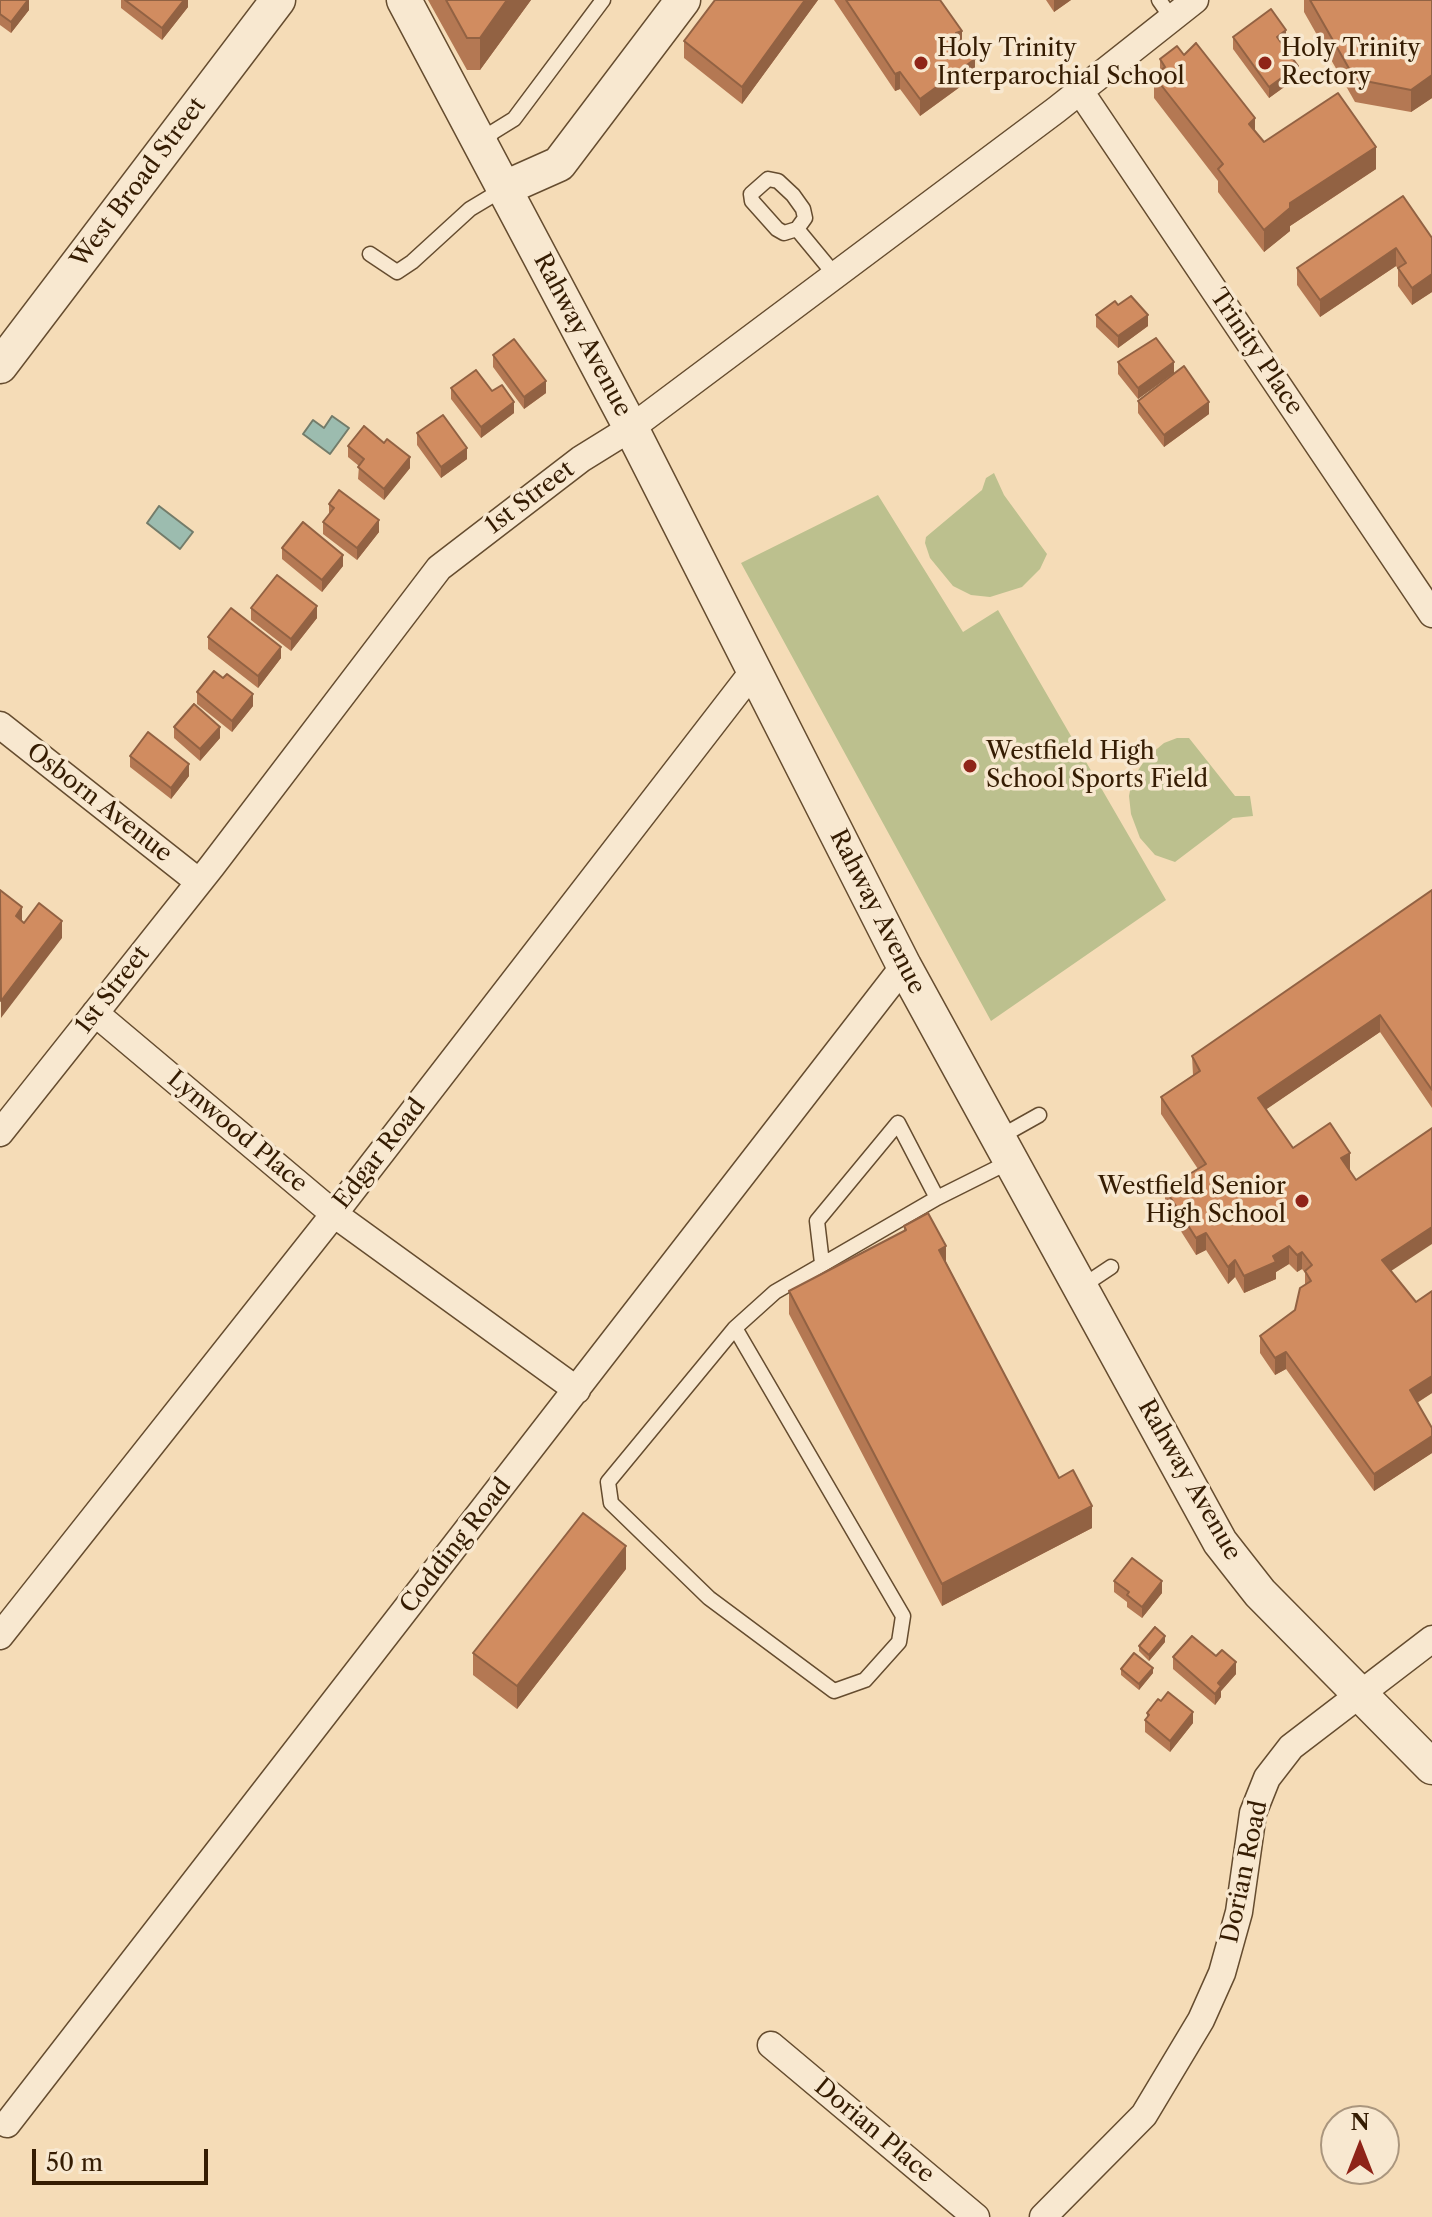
<!DOCTYPE html>
<html>
<head>
<meta charset="utf-8">
<style>
  body { margin:0 }
  #map { position:relative; width:1432px; height:2217px; overflow:hidden; background:#f5dcb7; font-family:"Libre Caslon Text",serif }
  canvas { display:block }
  .north { position:absolute; left:1320px; top:2105px; width:80px; height:80px; box-sizing:border-box; background:#f8e8d0; border:2px solid #aa967e; border-radius:50%; rotate:0deg; font-size:22px; font-weight:700; line-height:32px; text-align:center; color:#351c02 }
  .north::after { content:''; display:block; margin:auto; width:28px; height:36px; background:#8f2418; clip-path:polygon(50% 0,100% 100%,50% 72%,0 100%) }
  .scale { position:absolute; left:32px; top:2149px; width:176px; height:36px; box-sizing:border-box; border:4px solid #351c02; border-top:0; padding-left:10px; font-size:24px; line-height:28px; white-space:nowrap; color:#351c02; -webkit-text-stroke:6px #f8e8d0; paint-order:stroke }
</style>
</head>
<body>
<div id="map">
<canvas width="1432" height="2217"></canvas>
<div class="north">N</div>
<div class="scale">50 m</div>
</div>
<script>
const g = document.querySelector('canvas').getContext('2d');
g.lineJoin = 'round';
function fill(path, color) {
  g.fillStyle = color;
  g.fill(path, 'evenodd');
}
function shape(rows) {
  const path = new Path2D();
  for (const r of rows) {
    path.moveTo(r[0], r[1]);
    for (let i = 2; i < r.length; i += 2) path.lineTo(r[i], r[i + 1]);
  }
  return path;
}
function trace(path, color, width, dash) {
  g.strokeStyle = color;
  g.lineWidth = width;
  g.lineCap = dash ? 'butt' : 'round';
  g.setLineDash(dash || []);
  g.stroke(path);
}
function write(font, color, halo, rows, align = 'center') {
  g.font = font + ' "Libre Caslon Text",serif';
  g.lineWidth = 7;
  g.setLineDash([]);
  g.textBaseline = 'middle';
  g.strokeStyle = halo;
  g.fillStyle = color;
  for (const [text, x, y, turn = 0] of rows) {
    g.save();
    g.translate(x, y);
    g.rotate((+turn || 0) * Math.PI / 180);
    g.textAlign = isNaN(turn) ? turn : align;
    if (halo) g.strokeText(text, 0, 0);
    g.fillText(text, 0, 0);
    g.restore();
  }
}
const green = shape([
  [994,473,1004,495,1047,554,1040,569,1022,587,990,597,971,595,953,586,930,558,925,543,926,537,982,490,986,478],
  [878,495,963,632,998,610,1166,900,991,1021,741,563],
  [1177,738,1189,738,1235,796,1250,796,1253,816,1233,818,1175,862,1155,855,1140,838,1131,814,1129,796,1132,780,1146,758,1164,743]
]);
const water = shape([
  [332,416,349,428,330,454,303,434,313,420,324,428,332,416],
  [159,506,193,532,180,549,147,523,159,506]
]);
const service = shape([
  [1159,0,1171,17],
  [483,145,493,132,514,119,603,0],
  [797,229,805,218,803,209,793,195,778,181,768,179,751,194,752,201,777,229,784,233,797,229,835,275],
  [370,254,397,272,412,262,470,209,505,188],
  [998,1138,1039,1115],
  [822,1263,817,1221,898,1123,937,1198],
  [1081,1287,1111,1267],
  [735,1328,903,1616,899,1642,865,1680,834,1691,709,1598,611,1503,608,1482,735,1328,775,1292,937,1198,1011,1161]
]);
const minor = shape([
  [1080,91,1432,614],
  [0,725,199,882],
  [95,1013,334,1214,577,1390],
  [0,1133,212,866,439,568,581,459,631,428,1056,110,1195,0],
  [0,1636,334,1214,755,669],
  [771,2045,976,2217],
  [7,2124,904,966],
  [1043,2217,1144,2115,1201,2020,1222,1973,1239,1912,1253,1813,1267,1778,1291,1747,1432,1639]
]);
const tertiary = shape([
  [404,0,631,428,904,966,1220,1542,1260,1593,1432,1767],
  [505,188,559,164,683,0],
  [0,366,278,0]
]);
const wall = shape([
  [0,0,29,0,29,10,11,33,0,25],
  [121,0,188,0,188,7,162,40,121,8],
  [428,0,531,0,480,70,467,70],
  [715,0,818,0,742,104,684,58,684,41],
  [834,0,940,0,962,41,975,76,920,116,900,89,895,91],
  [1046,0,1071,0,1054,12],
  [1304,0,1432,0,1432,98,1411,112,1355,102,1304,12],
  [1233,37,1286,41,1282,44,1298,77,1269,98,1233,49],
  [1184,55,1255,131,1264,142,1376,169,1290,226,1290,231,1264,252,1218,192,1218,181,1154,98,1154,76,1160,71,1160,59],
  [1432,238,1432,292,1412,305,1398,286,1398,269,1396,266,1320,317,1297,285,1297,268],
  [1118,305,1148,326,1118,348,1096,327,1096,315],
  [493,355,546,393,524,409,493,367],
  [1118,362,1174,373,1138,399,1118,374],
  [451,388,514,413,481,438,451,399],
  [1138,401,1209,414,1164,447,1138,413],
  [417,433,467,459,441,478,417,445],
  [348,446,410,468,384,500,358,479,359,466,348,457],
  [329,504,379,532,357,560,323,534,323,522,329,515],
  [282,548,343,566,322,592,282,559],
  [251,608,317,618,291,651,251,620],
  [208,637,281,658,258,688,208,649],
  [197,692,253,706,232,732,197,704],
  [174,727,220,738,200,761,174,738],
  [130,756,189,776,171,799,130,767],
  [1432,890,1432,1108,1380,1032,1266,1109,1293,1148,1350,1170,1391,1271,1416,1302,1432,1291,1432,1393,1417,1403,1432,1428,1432,1453,1374,1491,1286,1369,1275,1375,1260,1353,1260,1336,1295,1310,1305,1285,1305,1273,1302,1269,1297,1272,1289,1264,1276,1272,1276,1279,1244,1293,1235,1277,1228,1284,1206,1250,1196,1255,1165,1206,1165,1189,1198,1169,1161,1114,1161,1097,1193,1075,1192,1056],
  [904,1226,946,1262,1059,1478,1092,1528,942,1606,789,1314,789,1291,904,1231],
  [626,1569,517,1709,473,1675,473,1653],
  [1114,1581,1162,1593,1142,1618,1127,1607,1127,1602,1114,1592],
  [1165,1642,1149,1661,1139,1651,1139,1646],
  [1173,1657,1236,1674,1221,1691,1221,1697,1215,1705,1173,1669],
  [1121,1669,1153,1673,1139,1690,1121,1675],
  [1147,1713,1193,1723,1170,1752,1145,1732,1145,1720,1147,1718]
]);
const shadedWall = shape([
  [28,0,29,0,29,10,11,33,11,22],
  [184,0,188,0,188,7,162,40,162,28],
  [507,0,531,0,480,70,480,38],
  [805,0,818,0,742,104,742,87],
  [1054,0,1071,0,1054,12],
  [1286,30,1286,41,1277,48,1277,37],
  [962,31,962,48,956,33],
  [975,59,975,76,920,116,920,99],
  [1298,66,1298,77,1269,98,1269,87],
  [900,72,900,89,895,91,895,74],
  [1432,75,1432,98,1411,112,1411,90],
  [1255,118,1255,141,1249,124],
  [1376,147,1376,169,1290,226,1290,231,1264,252,1264,230,1290,203],
  [1396,248,1396,266,1320,317,1320,300],
  [1432,274,1432,292,1412,305,1412,288],
  [1148,315,1148,326,1118,348,1118,336],
  [1174,362,1174,373,1138,399,1138,388],
  [546,381,546,393,524,409,524,397],
  [514,402,514,413,481,438,481,427],
  [1209,402,1209,414,1164,447,1164,435],
  [467,448,467,459,441,478,441,467],
  [410,457,410,468,384,500,384,489],
  [379,520,379,532,357,560,357,548],
  [343,555,343,566,322,592,322,580],
  [317,606,317,618,291,651,291,639],
  [281,647,281,658,258,688,258,676],
  [253,694,253,706,232,732,232,721],
  [220,727,220,738,200,761,200,749],
  [189,764,189,776,171,799,171,788],
  [22,907,22,924,16,916],
  [62,921,62,938,1,1018,1,1001],
  [1380,1015,1380,1032,1258,1115,1258,1098],
  [1350,1153,1350,1170,1341,1176,1341,1158],
  [1432,1227,1432,1244,1382,1277,1382,1260],
  [1206,1233,1206,1250,1196,1255,1196,1238],
  [946,1246,946,1269,939,1250],
  [1289,1246,1289,1264,1276,1272,1276,1279,1244,1293,1244,1276],
  [1302,1252,1302,1269,1297,1272,1297,1255],
  [1235,1260,1235,1277,1228,1284,1228,1267],
  [1286,1352,1286,1369,1275,1375,1275,1358],
  [1432,1376,1432,1393,1410,1407,1410,1390],
  [1432,1436,1432,1453,1374,1491,1374,1474],
  [1092,1506,1092,1528,942,1606,942,1584],
  [626,1546,626,1569,517,1709,517,1686],
  [1162,1581,1162,1593,1142,1618,1142,1607],
  [1165,1636,1165,1642,1149,1661,1149,1655],
  [1236,1662,1236,1674,1221,1691,1221,1697,1215,1705,1215,1694,1218,1683],
  [1153,1668,1153,1673,1139,1690,1139,1684],
  [1193,1712,1193,1723,1170,1752,1170,1741]
]);
const building = shape([
  [0,0,28,0,11,22,0,14,0,0],
  [125,0,184,0,162,28,125,0],
  [446,0,507,0,480,38,467,38,446,0],
  [715,0,805,0,742,87,684,41,715,0],
  [846,0,940,0,962,31,956,33,975,59,920,99,900,72,895,74,846,0],
  [1310,0,1432,0,1432,75,1411,90,1355,79,1310,0],
  [1271,9,1286,30,1277,37,1298,66,1269,87,1233,37,1271,9],
  [1196,43,1255,118,1249,124,1264,142,1338,93,1376,147,1290,203,1290,208,1264,230,1218,169,1223,164,1154,76,1165,67,1160,59,1177,46,1184,55,1196,43],
  [1403,196,1432,238,1432,274,1412,288,1398,268,1406,263,1396,248,1320,300,1297,268,1403,196],
  [1131,296,1148,315,1118,336,1096,315,1115,301,1118,305,1131,296],
  [1156,338,1174,362,1138,388,1118,362,1156,338],
  [514,339,546,381,524,397,493,355,514,339],
  [1184,366,1209,402,1164,435,1138,401,1184,366],
  [476,370,492,391,502,385,514,402,481,427,451,388,476,370],
  [443,415,467,448,441,467,417,433,443,415],
  [364,426,384,443,387,439,410,457,384,489,358,467,364,459,348,446,364,426],
  [339,490,379,520,357,548,323,522,334,508,329,504,339,490],
  [303,522,343,555,322,580,282,548,303,522],
  [277,575,317,606,291,639,251,608,277,575],
  [231,608,281,647,258,676,208,637,231,608],
  [214,671,223,678,227,674,253,694,232,721,197,692,214,671],
  [194,704,220,727,200,749,174,727,194,704],
  [148,732,189,764,171,788,130,756,148,732],
  [0,890,22,907,16,916,24,923,39,903,62,921,1,1001,0,890],
  [1432,890,1432,1090,1380,1015,1258,1098,1293,1148,1330,1123,1350,1153,1341,1158,1356,1180,1432,1128,1432,1227,1382,1260,1416,1302,1432,1291,1432,1376,1410,1390,1432,1428,1432,1436,1374,1474,1286,1352,1275,1358,1260,1336,1295,1310,1300,1288,1311,1281,1305,1271,1312,1265,1302,1252,1297,1255,1289,1246,1273,1256,1276,1262,1244,1276,1235,1260,1228,1267,1206,1233,1196,1238,1165,1189,1206,1164,1161,1097,1200,1071,1192,1056,1432,890],
  [928,1213,946,1246,939,1250,1059,1478,1073,1470,1092,1506,942,1584,789,1291,906,1230,904,1226,928,1213],
  [583,1513,626,1546,517,1686,473,1653,583,1513],
  [1132,1558,1162,1581,1142,1607,1127,1595,1129,1592,1114,1581,1132,1558],
  [1155,1627,1165,1636,1149,1655,1139,1646,1155,1627],
  [1192,1636,1216,1656,1222,1650,1236,1662,1218,1683,1221,1686,1215,1694,1173,1657,1192,1636],
  [1134,1653,1153,1668,1139,1684,1121,1669,1134,1653],
  [1168,1692,1193,1712,1170,1741,1145,1720,1149,1715,1147,1713,1158,1699,1161,1701,1168,1692]
]);
const markers = [
  [921,63,8,"#8f2418"],
  [1265,63,8,"#8f2418"],
  [970,766,8,"#8f2418"],
  [1302,1201,8,"#8f2418"]
];
const poiNames = [
  ["Holy Trinity",937,49],
  ["Interparochial School",937,77],
  ["Holy Trinity",1281,49],
  ["Rectory",1281,77],
  ["Westfield High",986,752],
  ["School Sports Field",986,780],
  ["Westfield Senior",1286,1187,"right"],
  ["High School",1286,1215,"right"]
];
const streetNames = [
  ["West Broad Street",139,183,-53],
  ["Rahway Avenue",582,335,62],
  ["Trinity Place",1256,352,56],
  ["1st Street",530,498,-37],
  ["Osborn Avenue",99,803,38],
  ["Rahway Avenue",877,912,63],
  ["1st Street",113,990,-52],
  ["Lynwood Place",237,1132,40],
  ["Edgar Road",380,1154,-52],
  ["Rahway Avenue",1189,1480,60],
  ["Codding Road",456,1546,-52],
  ["Dorian Road",1245,1872,-78],
  ["Dorian Place",874,2131,40]
];
fill(green, '#bcc08e');
fill(water, '#9cbcaf');
trace(water, '#737c6a', 2);
trace(service, '#654c2f', 17);
trace(minor, '#654c2f', 29);
trace(tertiary, '#654c2f', 37);
trace(service, '#f8e8d0', 14);
trace(minor, '#f8e8d0', 26);
trace(tertiary, '#f8e8d0', 34);
fill(wall, '#b47853');
fill(shadedWall, '#926243');
fill(building, '#d18c60');
trace(building, '#926243', 2);
for (const [x, y, r, color] of markers) {
  const dot = new Path2D();
  dot.arc(x, y, r, 0, 2 * Math.PI);
  g.fillStyle = color;
  g.fill(dot);
  trace(dot, '#f8e8d0', 3);
}
write('24px', '#351c02', '#f8e8d0', poiNames, 'left');
write('24px', '#351c02', '#f8e8d0', streetNames);
</script>
</body>
</html>
